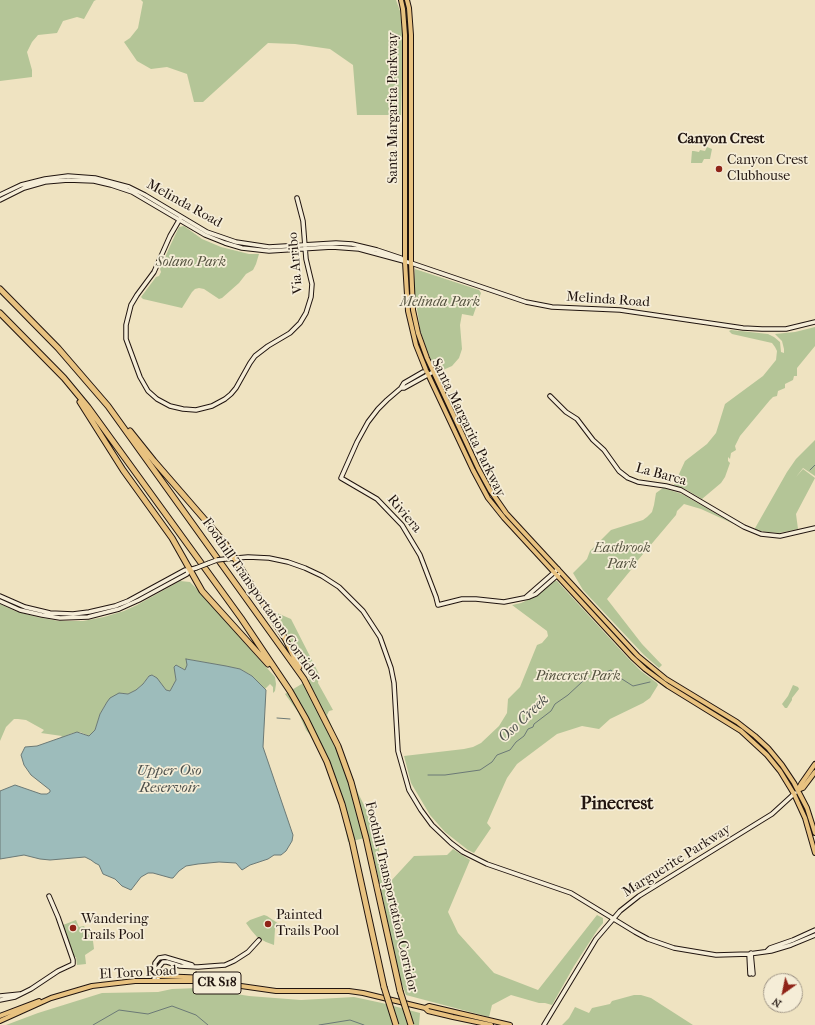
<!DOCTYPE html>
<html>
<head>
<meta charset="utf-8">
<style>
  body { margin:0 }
  #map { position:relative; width:815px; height:1025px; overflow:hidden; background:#efe3c1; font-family:"IM FELL French Canon",serif }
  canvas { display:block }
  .north { position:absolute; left:763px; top:973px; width:40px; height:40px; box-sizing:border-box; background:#f5edd7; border:1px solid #a09687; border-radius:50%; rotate:213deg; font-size:11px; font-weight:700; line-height:16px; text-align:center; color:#20140f }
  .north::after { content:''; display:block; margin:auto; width:14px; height:18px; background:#8f2418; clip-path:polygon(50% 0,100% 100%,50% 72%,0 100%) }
</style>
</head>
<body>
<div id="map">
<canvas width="815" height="1025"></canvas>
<div class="north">N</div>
</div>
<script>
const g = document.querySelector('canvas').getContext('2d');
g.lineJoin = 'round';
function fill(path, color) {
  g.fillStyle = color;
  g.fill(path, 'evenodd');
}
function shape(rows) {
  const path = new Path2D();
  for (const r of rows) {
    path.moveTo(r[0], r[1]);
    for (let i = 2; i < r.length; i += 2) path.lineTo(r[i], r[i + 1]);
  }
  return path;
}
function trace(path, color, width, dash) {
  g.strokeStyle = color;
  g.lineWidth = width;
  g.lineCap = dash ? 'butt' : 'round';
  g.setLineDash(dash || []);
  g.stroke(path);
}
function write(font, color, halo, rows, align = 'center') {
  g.font = font + ' "IM FELL French Canon",serif';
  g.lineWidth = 3.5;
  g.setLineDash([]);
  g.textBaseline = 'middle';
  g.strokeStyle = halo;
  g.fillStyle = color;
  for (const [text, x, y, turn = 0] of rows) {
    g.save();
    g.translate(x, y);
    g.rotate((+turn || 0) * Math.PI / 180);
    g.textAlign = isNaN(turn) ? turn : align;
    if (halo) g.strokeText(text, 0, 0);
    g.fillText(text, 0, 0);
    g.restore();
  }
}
const green = shape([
  [0,0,96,0,94,1,84,19,77,17,63,21,57,33,38,35,32,42,27,52,32,70,32,77,0,81],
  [141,0,396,0,400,11,403,39,401,115,357,115,353,65,330,49,295,44,268,43,203,102,194,102,187,74,167,67,151,69,137,61,124,42,130,38,138,28,143,2],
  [707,147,712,149,710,159,704,159,702,163,691,163,692,151,694,151,699,152,700,150,705,151],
  [184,226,202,239,221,247,249,254,259,254,256,264,253,270,246,274,239,283,222,298,219,299,204,289,199,288,195,289,192,292,182,308,143,299,141,297,156,277,159,276,161,272,160,269,170,246,179,227],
  [415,269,479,290,481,293,473,316,462,314,460,325,462,349,459,358,452,366,443,370,436,371,426,348,420,329,414,289],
  [815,327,815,346,797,368,797,376,794,376,793,380,785,384,785,388,778,391,777,396,773,397,770,400,740,436,735,446,736,450,731,453,730,459,728,457,728,461,730,463,725,477,721,483,702,499,685,489,674,485,685,461,707,444,716,433,725,404,763,376,776,360,777,351,775,347,772,343,732,334,729,331,731,330,768,334,774,337,780,342,781,352,784,353,784,349,782,341,775,334,795,332],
  [815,440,815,476,803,468,796,477,803,469,815,478,796,514,798,529,779,533,768,532,754,530,787,472,796,459],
  [663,488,682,494,734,524,701,509,684,504,677,511,676,515,638,560,638,563,635,565,607,599,642,644,662,665,659,668,644,655,583,590,573,573,587,559,590,551,611,530,643,520,647,517,652,512,654,505,656,493],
  [180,581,190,582,195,587,275,677,276,684,275,691,273,693,273,687,270,684,265,689,252,676,240,669,187,659,187,667,185,670,176,665,175,667,176,680,170,691,166,690,153,675,149,676,143,684,136,690,128,694,122,693,107,702,100,714,95,730,89,736,80,732,73,733,60,738,62,736,41,733,44,730,26,720,18,719,14,719,6,727,0,741,0,604,15,611,37,617,59,621,83,621,104,617,124,611,137,605],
  [554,581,557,581,626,656,641,671,657,683,658,685,650,698,643,703,610,719,599,729,582,726,557,734,517,764,507,778,487,823,491,828,474,853,468,850,445,832,430,815,411,783,404,756,464,749,473,747,481,743,499,726,507,713,508,699,520,687,537,645,542,643,548,636,547,631,512,605,521,603,534,597],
  [277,613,291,619,319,674,318,683,333,710,329,711,327,715,346,759,358,793,378,833,381,880,390,882,414,856,447,855,453,849,470,860,448,912,458,933,494,973,538,990,597,915,603,918,603,923,598,929,574,966,552,1005,545,1003,539,1003,511,995,492,1005,489,1017,406,995,399,976,381,889,369,837,348,842,340,804,341,794,339,787,327,766,316,742,306,730,298,712,285,694,310,679],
  [793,685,798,687,799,689,792,698,792,700,787,708,785,708,782,704,788,696],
  [264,915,267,916,279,924,275,929,274,945,266,942,257,937,251,930,246,923,250,920],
  [76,920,79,927,84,926,88,933,92,933,94,949,85,955,86,964,77,965,76,957,74,957,63,925],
  [198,988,249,996,301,1000,354,997,382,1003,420,1013,419,1025,6,1025,38,1013,102,993,158,992,172,989],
  [634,995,641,995,651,998,693,1025,562,1025,569,1018,575,1007,589,1013,592,1008,610,1004,612,1001]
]);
const water = shape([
  [186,659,226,666,240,669,252,676,266,690,263,747,293,835,292,841,286,851,281,855,274,855,268,859,250,865,242,870,236,863,219,862,198,864,186,866,179,871,173,878,171,878,153,873,148,873,141,877,131,890,122,886,115,879,103,874,99,865,95,863,91,860,85,857,50,860,40,859,24,855,0,859,0,791,15,785,41,794,47,794,50,792,50,790,31,775,24,765,21,755,25,747,37,746,77,732,89,736,95,730,100,714,107,702,110,698,119,693,128,694,136,690,143,684,149,676,152,675,157,678,166,690,170,691,176,680,174,667,176,665,185,670,187,665,186,659]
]);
const stream = shape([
  [810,470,815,465],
  [277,718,290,719],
  [428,775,445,775,480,770,492,762,497,755,510,750,516,742,524,736,528,729,533,727,534,724,551,711,555,704,568,695,583,681,591,678,611,670,614,674,633,686,650,682],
  [93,1025,119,1010,148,1014,172,1006,196,1015,208,1025],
  [319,1025,350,1020,364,1025]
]);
const secondary = shape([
  [0,195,21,185,45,179,68,176,95,178,129,187,145,195,207,232,236,242,269,247,336,243,352,244,377,250,401,258,405,262],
  [0,200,24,188,45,182,68,180,94,181,111,185,132,192,205,235,225,243,242,248,269,251,332,247,359,249,411,263,526,302,552,307,620,310,743,328,762,329,786,329,815,322],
  [181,217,170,236,154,272,137,295,131,305,126,325,126,339,140,377,148,391,157,399,170,406,183,409,196,410,212,406,225,399,231,394,236,388,250,363,255,356,268,346,290,333,300,323,306,313,311,297,312,284,306,259,303,221,297,198],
  [423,372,404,383,401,388,387,400,378,409,368,422,357,442,341,478,377,499,402,525,420,555,436,597,438,605,462,599,476,599,504,602,529,597,536,594,559,574],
  [401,388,404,388,433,372],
  [550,396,566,412,577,419,593,440,604,450,619,471,628,478,638,482,666,486,681,490,744,527,761,534,780,536,815,528],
  [225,559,248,557,269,558,288,562,305,568,322,576,339,587,363,611,380,637,391,668,394,683,398,751,409,790,421,810,432,825,451,843,463,852,487,864,571,893,635,932,648,939,674,948,716,955,749,954,771,951,791,945,815,935],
  [209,563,217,560],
  [0,596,25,607,50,613,73,614,89,612,115,606,128,601,185,570,189,570,196,568],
  [526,597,558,569],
  [0,601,20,610,42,615,60,618,88,617,119,609,139,600,187,574,189,570],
  [767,951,770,948,793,940,815,930],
  [751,953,753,974],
  [749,954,750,974],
  [154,981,155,963,159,958,165,957,192,965],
  [158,981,158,968,163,962,167,962,180,966,198,967,225,965,234,961,248,952,259,940],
  [0,996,20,994],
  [0,1000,15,997,31,989,58,971,73,964,73,960,58,917,49,896],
  [544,1025,596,939,620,911,639,896,772,814,795,793]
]);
const primary = shape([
  [401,0,403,9,405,35,405,262,408,311,416,345,426,370,473,470,488,498,504,518,632,657,645,669,668,686,741,731,767,755,780,771,794,794,805,818,815,853],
  [407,0,409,8,411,35,411,263,413,310,418,333,427,358,478,468,490,490,506,513,638,656,666,679,737,722,755,736,768,748,782,765,794,783,807,808,815,833],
  [798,790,801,784,815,764],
  [798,790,803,788,815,772],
  [158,976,209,978,222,980,228,984],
  [425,1008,429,1006,510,1025],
  [0,1016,39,1001],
  [0,1021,51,998,92,986,135,981,206,981,276,991,349,991,363,993,425,1008,428,1011,453,1017,491,1025]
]);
const highway = shape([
  [0,289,58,348,108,406,304,679,338,746,351,782,366,838,400,991],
  [0,313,64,378,88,407,241,618,290,691,306,719,327,762,342,804,352,841,384,987],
  [80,402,123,470,172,538,202,591,268,664],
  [130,431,154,461,225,543,286,640,299,667]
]);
const secondaryBridge = shape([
  [217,560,225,559],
  [196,568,209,563]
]);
const highwayBridge = shape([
  [384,987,396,1025],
  [400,991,411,1025]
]);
const markers = [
  [719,169,4,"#8f2418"],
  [268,924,4,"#8f2418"],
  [73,928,4,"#8f2418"]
];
const shields = [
  [217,983,48]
];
const shieldNames = [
  ["CR S18",217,983]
];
const streetNames = [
  ["Santa Margarita Parkway",394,108,-90],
  ["Melinda Road",184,204,29],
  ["Via Arribo",296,263,-95],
  ["Melinda Road",608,300,4],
  ["Santa Margarita Parkway",468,428,64],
  ["La Barca",661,475,15],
  ["Riviera",404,514,50],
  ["Foothill Transportation Corridor",261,600,55],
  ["Marguerite Parkway",677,861,-32],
  ["Foothill Transportation Corridor",391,897,77],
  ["El Toro Road",138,973,-3]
];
const poiNames = [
  ["Canyon Crest",727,161],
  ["Clubhouse",727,177],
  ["Painted",276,916],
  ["Trails Pool",276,932],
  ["Wandering",81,920],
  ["Trails Pool",81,936]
];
const parkNames = [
  ["Solano Park",191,263],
  ["Melinda Park",440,303],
  ["Eastbrook",622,549],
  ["Park",622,565],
  ["Pinecrest Park",578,677]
];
const neighbourhoodNames = [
  ["Canyon Crest",721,139]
];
const waterNames = [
  ["Oso Creek",524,719,-43],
  ["Upper Oso",169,771],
  ["Reservoir",169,788]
];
const districtNames = [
  ["Pinecrest",617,805]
];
fill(green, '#b4c597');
fill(water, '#9dbcbb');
trace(water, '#6b7976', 1);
trace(stream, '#6b7976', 1);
trace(secondary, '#20140f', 5.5);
trace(primary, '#20140f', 6);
trace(highway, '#20140f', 7);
trace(secondary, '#f5edd7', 3.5);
trace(primary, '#e8c280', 4);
trace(highway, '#e8c280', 5);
trace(secondaryBridge, '#20140f', 5.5, []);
trace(highwayBridge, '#20140f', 7, []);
trace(secondaryBridge, '#f5edd7', 3.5);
trace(highwayBridge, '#e8c280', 5);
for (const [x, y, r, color] of markers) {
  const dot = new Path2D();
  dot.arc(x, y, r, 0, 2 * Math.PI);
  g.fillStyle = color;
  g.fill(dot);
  trace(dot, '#f5edd7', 1.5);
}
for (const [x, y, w] of shields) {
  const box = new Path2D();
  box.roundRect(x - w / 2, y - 11, w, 22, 3);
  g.fillStyle = '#f5edd7';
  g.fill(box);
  trace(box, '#20140f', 1);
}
write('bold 13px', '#20140f', null, shieldNames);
write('14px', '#20140f', '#f5edd7', streetNames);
write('14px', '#20140f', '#f5edd7', poiNames, 'left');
write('italic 14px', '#54523f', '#f5edd7', parkNames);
write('bold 15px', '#20140f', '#f5edd7', neighbourhoodNames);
write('italic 15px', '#4c4f4b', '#f5edd7', waterNames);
write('bold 18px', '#20140f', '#f5edd7', districtNames);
</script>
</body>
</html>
